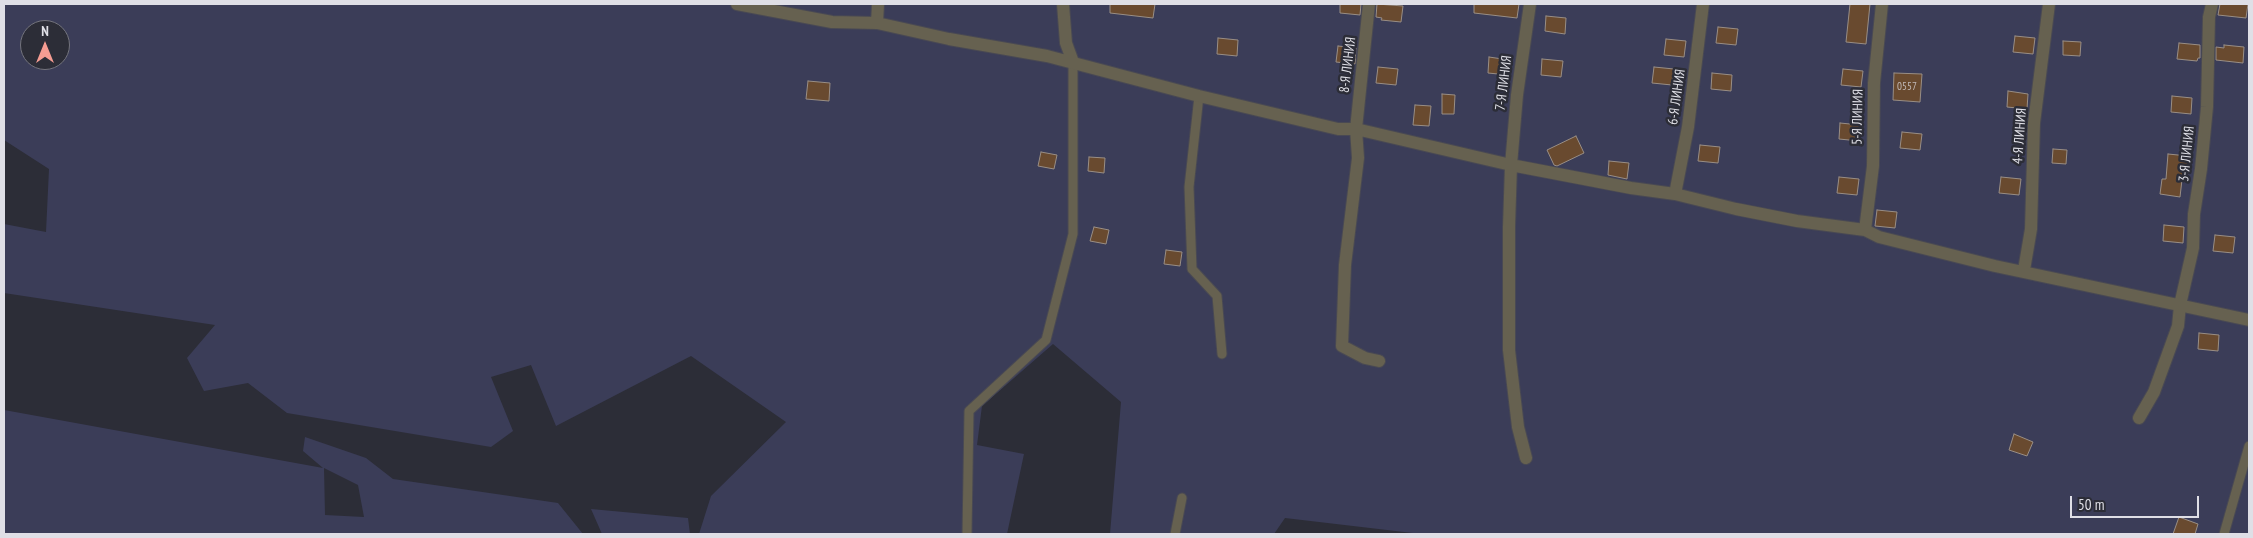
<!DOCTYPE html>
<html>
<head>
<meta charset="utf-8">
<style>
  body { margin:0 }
  #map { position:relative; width:2253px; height:538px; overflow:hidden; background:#2c2d37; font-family:"PT Sans Narrow",sans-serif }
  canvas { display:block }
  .frame { position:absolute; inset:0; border:5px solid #dfdfe6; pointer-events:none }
  .north { position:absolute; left:20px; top:20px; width:50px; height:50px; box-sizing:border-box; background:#2c2d37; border:1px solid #74747d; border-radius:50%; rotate:0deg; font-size:14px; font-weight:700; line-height:20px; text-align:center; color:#dfdfe6 }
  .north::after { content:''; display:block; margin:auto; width:18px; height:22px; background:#f59c92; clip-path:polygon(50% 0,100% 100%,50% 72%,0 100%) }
  .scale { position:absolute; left:2070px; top:496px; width:129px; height:22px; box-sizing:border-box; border:2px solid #dfdfe6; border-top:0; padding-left:6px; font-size:15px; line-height:18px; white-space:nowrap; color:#dfdfe6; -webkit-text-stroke:4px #2c2d37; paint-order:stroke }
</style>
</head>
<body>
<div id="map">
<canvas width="2253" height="538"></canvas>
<div class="frame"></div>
<div class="north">N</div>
<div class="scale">50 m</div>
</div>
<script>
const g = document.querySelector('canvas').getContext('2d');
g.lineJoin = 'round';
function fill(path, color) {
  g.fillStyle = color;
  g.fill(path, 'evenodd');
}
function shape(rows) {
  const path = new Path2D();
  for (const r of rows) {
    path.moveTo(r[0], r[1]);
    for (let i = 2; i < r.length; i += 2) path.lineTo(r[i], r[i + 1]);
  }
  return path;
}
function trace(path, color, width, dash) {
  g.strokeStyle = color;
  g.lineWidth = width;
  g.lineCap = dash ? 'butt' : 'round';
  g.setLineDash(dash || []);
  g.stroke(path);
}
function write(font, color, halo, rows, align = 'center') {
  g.font = font + ' "PT Sans Narrow",sans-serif';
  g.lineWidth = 5;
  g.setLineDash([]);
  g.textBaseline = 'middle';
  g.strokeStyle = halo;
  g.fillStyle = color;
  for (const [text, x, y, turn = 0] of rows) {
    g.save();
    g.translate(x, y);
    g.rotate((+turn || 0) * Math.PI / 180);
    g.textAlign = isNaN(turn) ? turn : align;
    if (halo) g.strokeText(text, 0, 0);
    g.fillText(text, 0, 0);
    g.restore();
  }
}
const green = shape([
  [4,4,2249,4,2249,534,1421,534,1285,518,1274,534,1110,534,1121,402,1053,344,982,406,977,445,1024,454,1007,534,699,534,711,496,786,422,691,356,556,426,531,365,491,377,513,431,491,447,287,413,248,383,204,391,187,358,215,325,4,293,4,224,46,232,49,169,4,140],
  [30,30,60,30,60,60,30,60],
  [4,410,323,468,303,451,305,437,366,458,393,479,558,503,583,534,4,534],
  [324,468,358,485,364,517,325,515],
  [591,509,688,518,690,534,602,534]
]);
const building = shape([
  [1110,4,1155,4,1153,18,1110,13,1110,4],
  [1340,4,1361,4,1360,15,1340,13,1340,4],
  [1377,4,1403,6,1401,22,1381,20,1382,18,1376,17,1377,4],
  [1474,4,1519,4,1517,18,1474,13,1474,4],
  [1850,4,1870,4,1866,44,1846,42,1850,4],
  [2220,4,2248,4,2246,18,2218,15,2220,4],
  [1546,16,1566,18,1565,34,1545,31,1546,16],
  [1718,27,1738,29,1736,45,1716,43,1718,27],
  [2015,36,2035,38,2033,54,2013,52,2015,36],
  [1218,38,1238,40,1237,56,1217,54,1218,38],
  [1666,39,1686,41,1684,57,1664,55,1666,39],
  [2063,41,2081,42,2080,56,2063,55,2063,41],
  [2179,43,2200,45,2200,58,2198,58,2197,61,2177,59,2179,43],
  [2224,45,2244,47,2243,63,2216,60,2216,47,2224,48,2224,45],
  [1338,46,1356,48,1355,64,1336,62,1338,46],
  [1489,57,1509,60,1508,75,1488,73,1489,57],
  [1542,59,1563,61,1561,77,1541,75,1542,59],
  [1378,67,1398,69,1396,85,1376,83,1378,67],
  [1654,67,1674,69,1672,85,1652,83,1654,67],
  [1843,69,1863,71,1861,87,1841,85,1843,69],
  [1712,73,1732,75,1731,91,1711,89,1712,73],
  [1894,73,1922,74,1920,102,1893,100,1894,73],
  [808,81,830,83,829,101,806,99,808,81],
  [2008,91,2028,94,2027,109,2007,107,2008,91],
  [1442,94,1455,95,1454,114,1442,114,1442,94],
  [2172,96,2192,98,2191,114,2171,112,2172,96],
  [1415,105,1431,106,1429,126,1413,125,1415,105],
  [1840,123,1860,125,1859,141,1839,139,1840,123],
  [1902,132,1922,134,1920,150,1900,148,1902,132],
  [1576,136,1584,153,1557,166,1554,165,1547,150,1576,136],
  [1700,145,1720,147,1718,163,1698,161,1700,145],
  [2053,149,2067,150,2066,164,2052,163,2053,149],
  [1041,152,1057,155,1054,169,1038,166,1041,152],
  [2168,154,2188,156,2187,172,2183,171,2180,197,2160,194,2162,179,2166,179,2168,154],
  [1089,157,1105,158,1104,173,1088,171,1089,157],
  [1609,161,1629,163,1627,179,1608,175,1609,161],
  [1839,177,1859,179,1857,195,1837,193,1839,177],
  [2001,177,2021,179,2019,195,1999,193,2001,177],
  [1877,210,1897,212,1895,228,1875,226,1877,210],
  [2164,225,2184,227,2183,243,2163,241,2164,225],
  [1094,227,1109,230,1106,244,1090,241,1094,227],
  [2215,235,2235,237,2233,253,2213,251,2215,235],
  [1166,250,1182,252,1180,266,1164,264,1166,250],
  [2199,333,2219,335,2218,351,2198,349,2199,333],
  [2014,434,2033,442,2027,456,2009,450,2014,434],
  [2179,517,2198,524,2195,534,2173,534,2179,517]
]);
const service = shape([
  [1199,96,1189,187,1192,269,1217,296,1222,354],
  [967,534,969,411,1046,340,1073,234,1073,62],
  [1175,534,1182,498],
  [2224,534,2249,446]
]);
const minor = shape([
  [737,4,832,22,877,23,949,39,1047,56,1199,96,1338,129,1356,129,1511,165,1631,188,1675,194,1736,209,1797,221,1865,230,1879,237,1995,266,2249,320],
  [1063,4,1066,43,1073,62],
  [1369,4,1356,129,1358,158,1345,265,1342,346,1365,358,1379,361],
  [877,23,878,4],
  [1675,194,1688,127,1703,4],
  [1865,230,1873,166,1874,83,1882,4],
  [2024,270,2031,229,2034,123,2049,4],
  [2139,418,2154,392,2178,326,2180,305,2193,248,2194,214,2201,169,2207,107,2209,17,2212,4],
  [1526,458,1518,427,1509,350,1509,227,1511,165,1517,95,1530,4]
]);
const numberNames = [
  ["0557",1907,87]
];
const streetNames = [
  ["8-Я ЛИНИЯ",1348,65,-83],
  ["7-Я ЛИНИЯ",1504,83,-83],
  ["6-Я ЛИНИЯ",1677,97,-82],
  ["5-Я ЛИНИЯ",1858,117,-89],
  ["4-Я ЛИНИЯ",2020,136,-86],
  ["3-Я ЛИНИЯ",2187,154,-84]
];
fill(green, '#3b3d58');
fill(building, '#694a2f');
trace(building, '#998e85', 1);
trace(service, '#494953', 11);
trace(minor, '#494953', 14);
trace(service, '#666150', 9);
trace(minor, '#666150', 12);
write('11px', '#c2bab8', null, numberNames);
write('14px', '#dfdfe6', '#2c2d37', streetNames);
</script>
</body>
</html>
